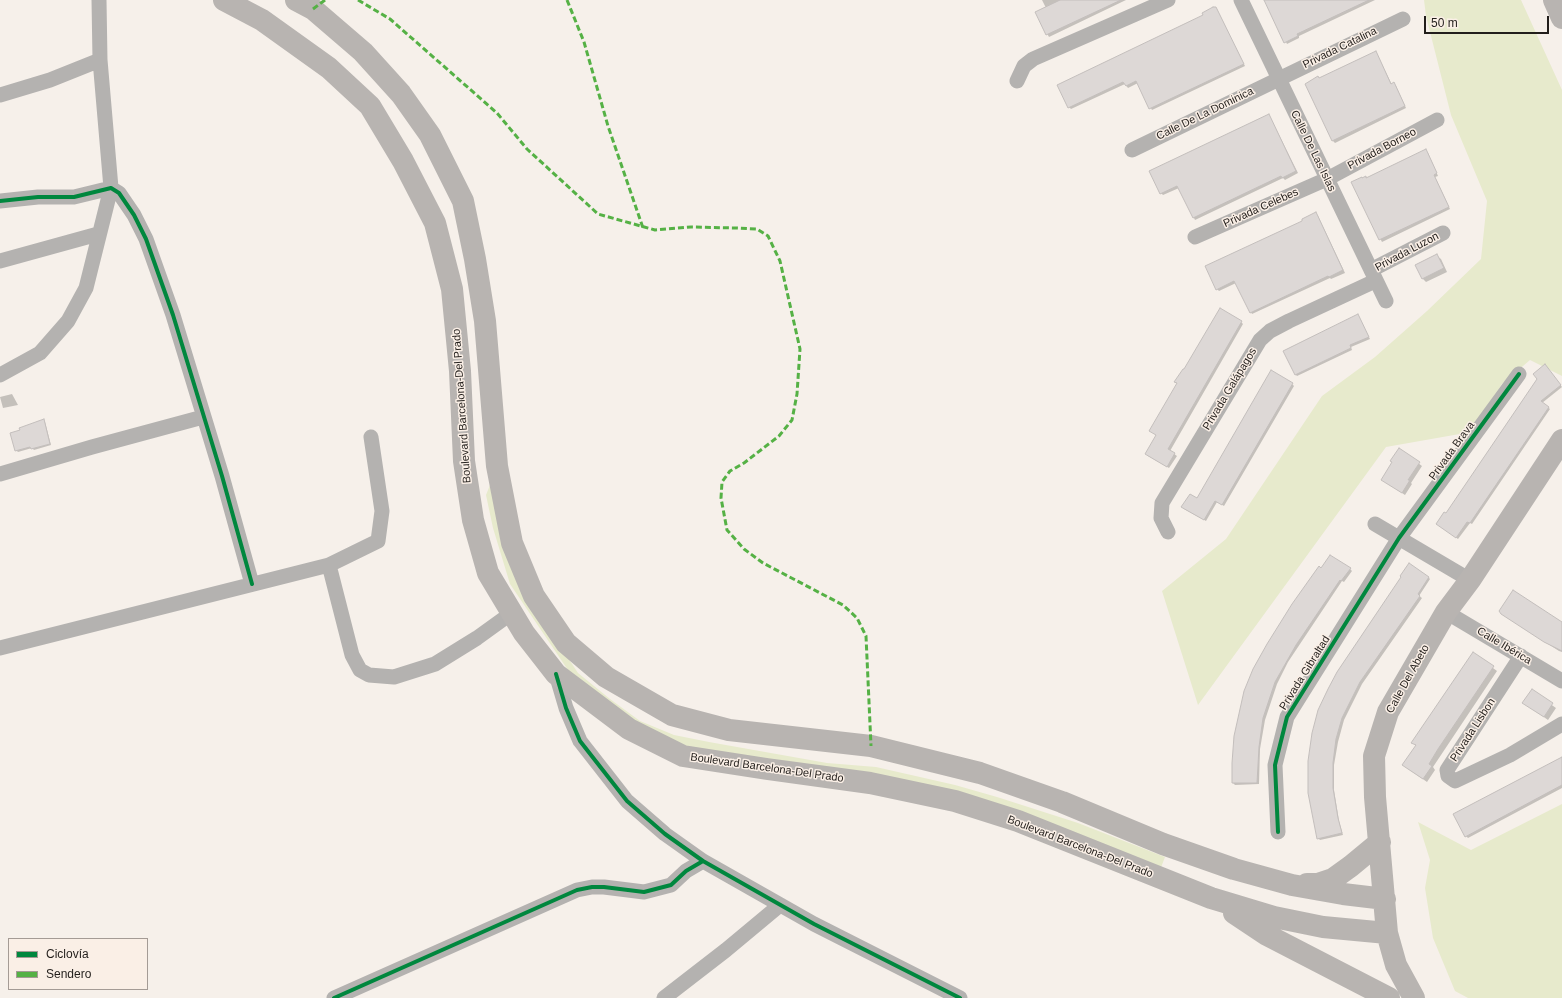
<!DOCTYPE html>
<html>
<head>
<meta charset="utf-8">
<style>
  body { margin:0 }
  #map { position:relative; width:1562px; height:998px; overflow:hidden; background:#f6f0ea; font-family:Arial,sans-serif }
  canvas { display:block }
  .legend { position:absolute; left:8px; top:938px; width:140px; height:52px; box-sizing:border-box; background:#faefe6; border:1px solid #a49b95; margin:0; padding:5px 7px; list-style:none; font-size:12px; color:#221e1b }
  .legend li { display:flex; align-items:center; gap:8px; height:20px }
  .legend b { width:20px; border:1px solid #a49b95 }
  .scale { position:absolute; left:1424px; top:16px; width:125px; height:18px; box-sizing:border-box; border:2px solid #221e1b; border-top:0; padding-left:5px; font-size:12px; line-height:14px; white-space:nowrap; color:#221e1b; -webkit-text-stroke:3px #faefe6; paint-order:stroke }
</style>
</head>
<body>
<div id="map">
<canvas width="1562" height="998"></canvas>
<ul class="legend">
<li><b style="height:5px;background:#00873e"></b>Ciclovía</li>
<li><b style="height:5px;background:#55b145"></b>Sendero</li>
</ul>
<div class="scale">50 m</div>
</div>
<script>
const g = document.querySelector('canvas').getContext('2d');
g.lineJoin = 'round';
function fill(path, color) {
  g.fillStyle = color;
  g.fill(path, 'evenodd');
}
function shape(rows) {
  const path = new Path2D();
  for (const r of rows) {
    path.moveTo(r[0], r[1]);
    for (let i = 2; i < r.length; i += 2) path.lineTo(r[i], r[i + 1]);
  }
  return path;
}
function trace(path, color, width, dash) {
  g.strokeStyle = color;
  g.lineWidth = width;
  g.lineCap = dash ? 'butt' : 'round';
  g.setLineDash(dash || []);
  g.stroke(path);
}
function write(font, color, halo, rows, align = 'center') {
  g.font = font + ' Arial,sans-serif';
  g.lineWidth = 3;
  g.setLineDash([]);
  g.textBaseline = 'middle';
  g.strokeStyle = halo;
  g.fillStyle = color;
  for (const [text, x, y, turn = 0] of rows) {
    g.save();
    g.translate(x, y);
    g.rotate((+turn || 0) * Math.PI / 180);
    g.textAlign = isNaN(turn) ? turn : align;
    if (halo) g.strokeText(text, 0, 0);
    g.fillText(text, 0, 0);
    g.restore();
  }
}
const green = shape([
  [1424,0,1521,0,1562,90,1562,376,1530,360,1502,384,1471,432,1386,447,1198,705,1162,591,1226,539,1322,396,1375,357,1427,311,1481,259,1487,201,1451,115,1426,16],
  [490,485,515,578,578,673,610,699,640,721,674,735,709,742,827,763,876,767,955,785,997,797,1078,823,1165,857,1160,870,1041,823,709,753,673,742,635,725,574,679,510,584,493,528,486,495],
  [1562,804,1562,998,1468,998,1455,991,1433,938,1425,888,1430,860,1418,822,1471,850]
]);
const shadow = shape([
  [1042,0,1126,0,1049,37,1036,13,1046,8],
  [1265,0,1375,0,1299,36,1299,38,1287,44],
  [1216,8,1245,66,1152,110,1138,83,1128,88,1125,84,1071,109,1069,107],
  [1376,52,1392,85,1394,84,1396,86,1406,108,1335,143,1333,141],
  [1269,115,1298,173,1285,180,1283,178,1195,220,1179,188,1163,195,1161,193],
  [1428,153,1438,176,1435,177,1450,209,1382,242,1352,183,1366,177,1367,178],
  [1318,216,1345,273,1331,279,1330,278,1252,314,1236,283,1219,291,1217,289],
  [1437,256,1441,259,1447,272,1426,282,1422,278],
  [1358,315,1370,339,1351,347,1352,350,1297,376,1295,374],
  [1241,322,1243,324,1170,451,1177,456,1169,468,1148,456,1178,384,1176,382,1184,371],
  [1546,368,1562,387,1542,403,1550,409,1472,524,1470,523,1458,539,1437,524,1446,514],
  [1292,384,1294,386,1224,506,1217,502,1206,521,1184,509,1197,499],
  [12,394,18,405,3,408,0,397],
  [43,420,45,422,51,445,34,450,32,448,18,452,16,450],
  [1399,449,1422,466,1411,483,1412,484,1405,495,1385,482],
  [1321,569,1350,569,1352,571,1344,582,1342,581,1288,662,1277,684,1265,720,1260,749,1259,784,1235,785,1233,783],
  [1428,577,1430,579,1419,596,1422,598,1362,684,1344,720,1338,742,1334,765,1334,790,1339,821,1343,835,1320,840,1318,838,1313,733],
  [1506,617,1562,623,1562,652,1559,651],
  [1473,653,1497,671,1433,767,1435,770,1427,782,1407,768,1416,746,1413,742],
  [1532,691,1556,708,1548,720,1524,703],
  [1562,757,1562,788,1468,838,1466,836]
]);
const building = shape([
  [1060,0,1121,0,1046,35,1035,12,1060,0],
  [1264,0,1369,0,1297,34,1298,36,1284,43,1264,0],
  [1213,7,1216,7,1244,64,1149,109,1136,81,1126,86,1123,82,1068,108,1057,85,1203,15,1202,13,1213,7],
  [1376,51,1391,84,1394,82,1405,106,1332,141,1305,84,1318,76,1319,78,1376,51],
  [1269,114,1296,171,1282,178,1281,176,1193,218,1177,186,1160,194,1149,171,1269,114],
  [1426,149,1437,173,1434,175,1449,207,1379,240,1351,182,1362,177,1362,178,1366,176,1366,178,1426,149],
  [1316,212,1343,270,1329,277,1328,276,1250,313,1234,281,1216,290,1205,266,1302,221,1302,219,1316,212],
  [1437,254,1444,268,1422,279,1415,265,1437,254],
  [1220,308,1242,321,1168,449,1175,453,1167,467,1145,454,1156,435,1149,431,1177,383,1174,382,1183,369,1184,369,1220,308],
  [1358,314,1369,337,1350,345,1351,348,1295,375,1283,351,1358,314],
  [1545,364,1561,385,1541,401,1549,407,1470,523,1467,522,1456,538,1436,524,1444,512,1446,513,1537,379,1533,374,1545,364],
  [1271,370,1293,383,1222,505,1215,501,1204,520,1181,507,1190,494,1197,498,1271,370],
  [44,419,50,444,31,449,30,447,15,451,10,433,20,430,19,428,44,419],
  [1399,448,1420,462,1408,480,1410,480,1402,493,1381,480,1392,462,1390,461,1399,448],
  [1330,555,1351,568,1341,581,1340,580,1296,645,1275,682,1263,718,1259,747,1257,783,1232,783,1232,763,1234,736,1244,691,1253,669,1267,644,1292,604,1319,566,1321,568,1330,555],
  [1409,563,1429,577,1418,594,1420,596,1360,682,1342,718,1336,739,1333,763,1333,788,1338,818,1342,833,1317,839,1308,793,1308,761,1312,733,1318,710,1328,689,1337,672,1401,577,1400,576,1409,563],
  [1513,590,1562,622,1562,651,1544,642,1501,614,1499,611,1513,590],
  [1473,652,1494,666,1438,749,1429,764,1432,766,1423,779,1402,765,1416,745,1411,743,1473,652],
  [1532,689,1553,703,1544,717,1522,703,1532,689],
  [1562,757,1562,785,1465,837,1453,814,1562,757]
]);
const street = shape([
  [1241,0,1386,301],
  [1017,81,1024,66,1033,59,1168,0],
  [0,95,50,80,100,60],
  [1132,150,1403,19],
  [0,201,38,197,74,197,111,188,119,193,134,215,146,239,173,315,222,476,252,584],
  [1195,237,1327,179,1437,120],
  [0,261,98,234],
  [1371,270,1443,233],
  [0,375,40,353,68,321,86,288,111,188,100,60,99,0],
  [0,474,92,447,203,417],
  [1375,524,1470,580],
  [1168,532,1161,518,1162,503,1260,340,1270,331,1289,321,1375,281],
  [329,565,352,655,360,670,369,675,394,677,435,664,477,638,513,612],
  [1446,612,1562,681],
  [0,648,329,565,378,541,382,511,371,437],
  [1521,656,1447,770,1448,776,1455,781,1510,755,1562,724],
  [556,674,566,708,580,741,627,801,665,834,703,861,814,924,960,998],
  [1278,832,1275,765,1287,717,1399,538,1519,374],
  [334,998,577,890,592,887,604,887,644,892,671,885,686,871,703,861],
  [664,998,726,950,780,905]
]);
const primary = shape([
  [224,0,262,20,329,68,370,106,403,161,435,223,452,289,460,371,464,461,473,520,488,573,524,633,556,674,629,729,683,756,767,769,870,783,955,801,1018,821,1211,898,1274,917,1323,927,1387,933],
  [296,0,313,9,363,52,401,94,430,135,463,201,475,259,485,321,497,466,512,543,534,596,566,643,606,677,672,715,729,730,871,746,980,773,1062,802,1163,844,1234,869,1292,885,1343,894,1385,899],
  [1554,0,1562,18],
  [1307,884,1318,884,1333,879,1351,866,1380,842],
  [1234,913,1267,935,1389,998],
  [1414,998,1396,965,1387,933,1375,797,1374,756,1388,712,1446,612,1470,580,1562,440]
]);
const quiet = shape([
  [358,0,390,19,497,113,527,149,598,214,655,230,691,227,737,228,757,229,768,236,780,261,800,349,797,394,792,420,779,436,744,463,730,471,722,482,721,498,727,530,744,549,763,563,843,605,857,618,866,636,871,746],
  [567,0,584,42,608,126,643,228],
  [313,9,325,0]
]);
const cycleway = shape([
  [0,201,38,197,74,197,111,188,119,193,134,215,146,239,173,315,222,476,252,584],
  [556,674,566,708,580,741,627,801,665,834,703,861,814,924,960,998],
  [1278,832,1275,765,1287,717,1399,538,1519,374],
  [334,998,577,890,592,887,604,887,644,892,671,885,686,871,703,861]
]);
const streetNames = [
  ["Privada Catalina",1340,48,-26],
  ["Calle De La Dominica",1205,114,-26],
  ["Privada Borneo",1382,149,-28],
  ["Calle De Las Islas",1313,151,64],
  ["Privada Celebes",1261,208,-24],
  ["Privada Luzon",1407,252,-28],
  ["Privada Galápagos",1230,389,-59],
  ["Boulevard Barcelona-Del Prado",462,406,-94],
  ["Privada Brava",1452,451,-54],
  ["Calle Ibérica",1504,646,31],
  ["Privada Gibraltad",1305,673,-58],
  ["Calle Del Abeto",1408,679,-61],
  ["Privada Lisbon",1473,730,-57],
  ["Boulevard Barcelona-Del Prado",767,768,8],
  ["Boulevard Barcelona-Del Prado",1080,847,21]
];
fill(green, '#e7eacc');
fill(shadow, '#0003');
fill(building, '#ddd8d6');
trace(building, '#c3bebc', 1);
trace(street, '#b4b2b0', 15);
trace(primary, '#b8b4b1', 22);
trace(quiet, '#55b145', 3, [6, 3]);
trace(cycleway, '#00873e', 4);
write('11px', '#221e1b', '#faefe6', streetNames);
</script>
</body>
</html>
